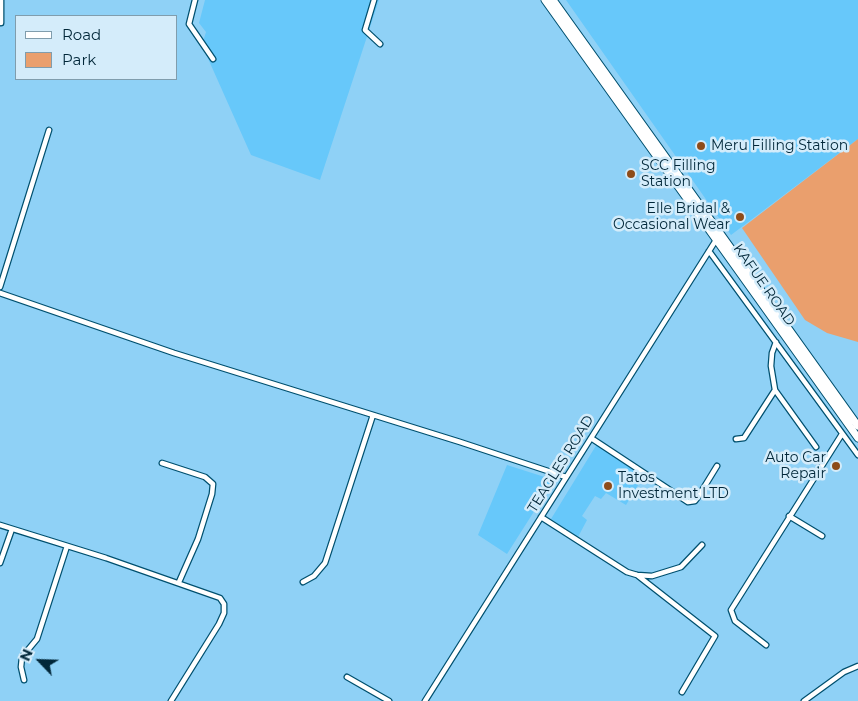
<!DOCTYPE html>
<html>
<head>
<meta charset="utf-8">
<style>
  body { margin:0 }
  #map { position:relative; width:858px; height:701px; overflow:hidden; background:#8fd1f6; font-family:Montserrat,sans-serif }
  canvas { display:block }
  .legend { position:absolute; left:15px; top:15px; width:162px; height:65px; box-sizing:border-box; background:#d4ecfa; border:1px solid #809dad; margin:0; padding:6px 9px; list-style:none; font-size:15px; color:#012739 }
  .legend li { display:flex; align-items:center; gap:10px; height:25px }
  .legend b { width:25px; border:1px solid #809dad }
  .north { position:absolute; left:15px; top:636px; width:50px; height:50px; -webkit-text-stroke:4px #d4ecfa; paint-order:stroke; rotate:294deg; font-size:14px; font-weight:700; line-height:20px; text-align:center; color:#012739 }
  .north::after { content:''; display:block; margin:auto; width:18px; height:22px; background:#012739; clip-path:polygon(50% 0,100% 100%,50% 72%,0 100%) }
</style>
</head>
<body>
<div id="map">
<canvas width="858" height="701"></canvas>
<ul class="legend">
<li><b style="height:6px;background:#fff"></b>Road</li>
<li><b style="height:14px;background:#ea9f6d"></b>Park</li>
</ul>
<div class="north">N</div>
</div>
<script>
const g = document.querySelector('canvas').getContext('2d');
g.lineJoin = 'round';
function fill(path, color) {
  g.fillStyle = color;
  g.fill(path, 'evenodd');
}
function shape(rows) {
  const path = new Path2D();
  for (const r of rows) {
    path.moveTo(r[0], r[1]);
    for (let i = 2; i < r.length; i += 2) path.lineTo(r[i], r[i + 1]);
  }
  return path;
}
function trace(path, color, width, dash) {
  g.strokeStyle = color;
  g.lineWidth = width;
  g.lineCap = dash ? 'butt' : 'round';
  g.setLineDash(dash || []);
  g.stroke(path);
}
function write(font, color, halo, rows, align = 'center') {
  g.font = font + ' Montserrat,sans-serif';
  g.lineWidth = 5;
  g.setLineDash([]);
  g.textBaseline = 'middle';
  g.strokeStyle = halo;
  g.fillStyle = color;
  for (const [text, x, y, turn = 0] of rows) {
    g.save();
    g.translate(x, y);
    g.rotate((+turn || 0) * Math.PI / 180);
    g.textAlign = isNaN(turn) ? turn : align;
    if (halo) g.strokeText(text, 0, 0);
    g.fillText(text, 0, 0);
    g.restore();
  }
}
const built = shape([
  [205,0,379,0,320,180,251,155,202,45,206,32,199,23],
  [566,0,858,0,858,139,731,235],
  [597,444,643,477,626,505,606,493,601,499,595,496,582,516,587,520,578,537,551,519],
  [507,465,554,480,507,554,478,535]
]);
const green = shape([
  [858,139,858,342,827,333,805,320,742,228]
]);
const street = shape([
  [1,0,1,23],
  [195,0,189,24,213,59],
  [374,0,365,30,380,44],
  [709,251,858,455],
  [0,287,49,130],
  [0,293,174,353,460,442,566,477],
  [776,342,772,353,771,366,775,390,816,447],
  [591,438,688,502,695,501,698,497,717,466],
  [736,439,744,438,775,390],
  [162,463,205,477,213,484,212,494,198,539,179,582],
  [789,516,822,536],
  [541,517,627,572,637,575,652,576,681,567,702,545],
  [0,525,106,558,220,598,224,604,224,613,219,624,171,701],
  [0,563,12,529],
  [637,575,715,636,682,692],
  [303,582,314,576,325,563,373,415],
  [766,645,735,621,731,610,842,434],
  [347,677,389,701],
  [24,680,21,667,22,657,37,639,67,546],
  [425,701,716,240],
  [804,701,844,672,858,666]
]);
const primary = shape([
  [545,0,858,438],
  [553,0,858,426]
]);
const markers = [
  [701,146,5,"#8e4c19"],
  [631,174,5,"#8e4c19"],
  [740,217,5,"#8e4c19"],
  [836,466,5,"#8e4c19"],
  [608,486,5,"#8e4c19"]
];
const poiNames = [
  ["Meru Filling Station",711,146],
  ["SCC Filling",641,166],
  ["Station",641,182],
  ["Elle Bridal &",730,209,"right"],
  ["Occasional Wear",730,225,"right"],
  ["Auto Car",826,458,"right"],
  ["Repair",826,474,"right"],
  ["Tatos",618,478],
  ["Investment LTD",618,494]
];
const streetNames = [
  ["KAFUE ROAD",764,285,55],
  ["TEAGLES ROAD",561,464,-58]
];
fill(built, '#67c8fa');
fill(green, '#ea9f6d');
trace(street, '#00506f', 7);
trace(primary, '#00506f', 9);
trace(street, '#fff', 4.5);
trace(primary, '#fff', 7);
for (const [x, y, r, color] of markers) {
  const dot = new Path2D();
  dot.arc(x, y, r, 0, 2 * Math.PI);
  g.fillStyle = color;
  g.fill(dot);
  trace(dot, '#d4ecfa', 2);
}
write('14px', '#012739', '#d4ecfa', poiNames, 'left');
write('14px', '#012739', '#d4ecfa', streetNames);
</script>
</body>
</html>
